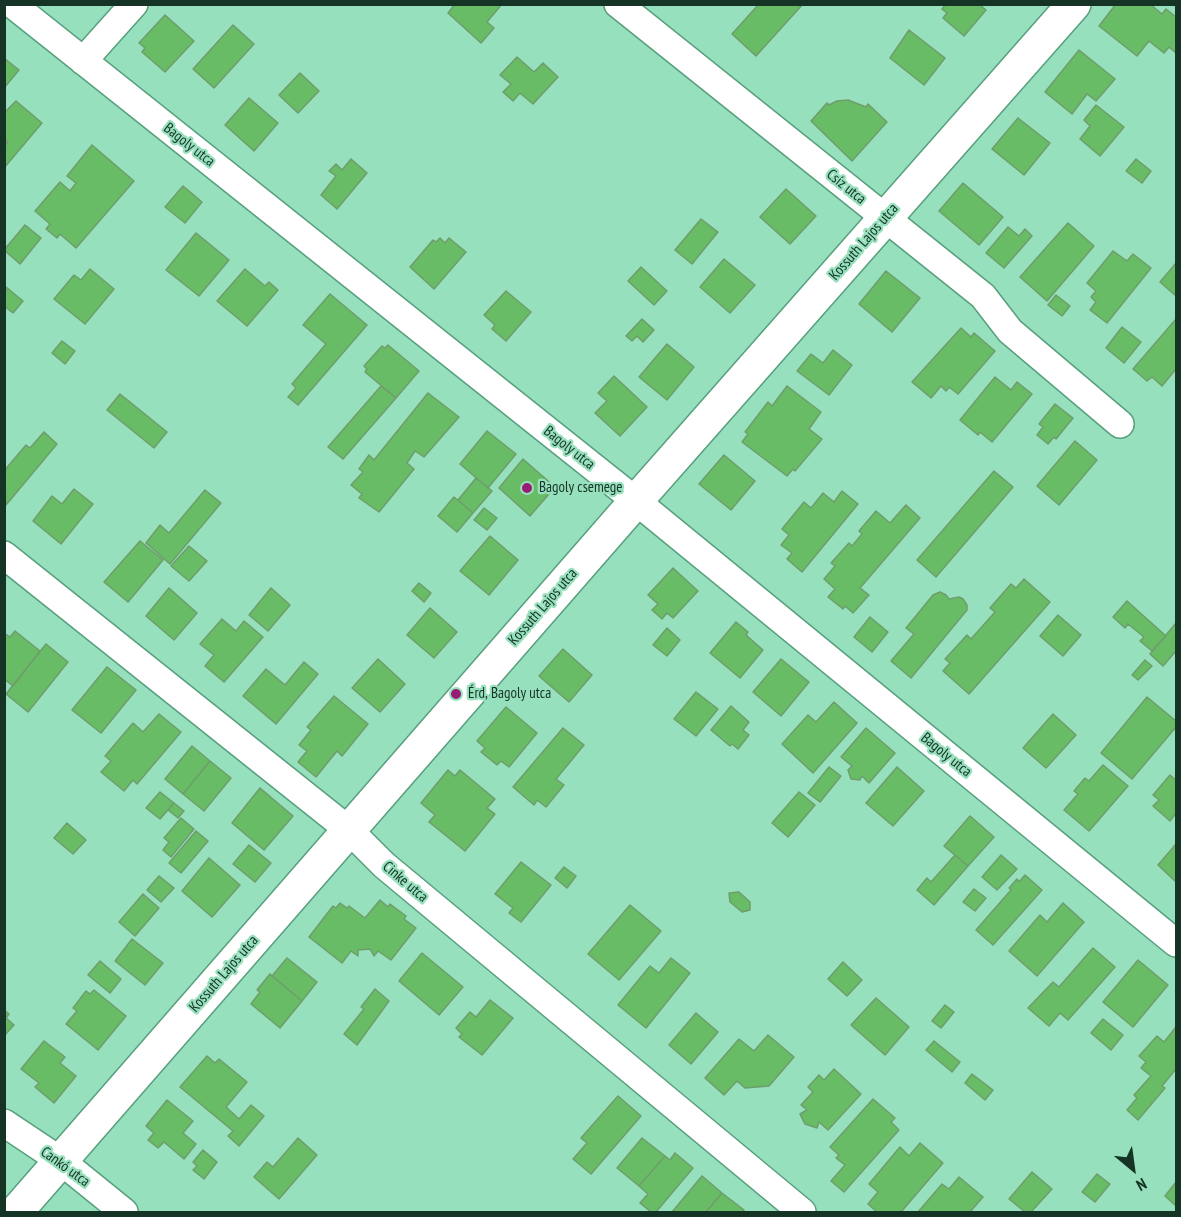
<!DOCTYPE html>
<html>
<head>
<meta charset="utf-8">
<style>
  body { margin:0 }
  #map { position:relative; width:1181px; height:1217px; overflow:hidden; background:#97e0bd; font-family:"PT Sans Narrow",sans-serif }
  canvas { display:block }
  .frame { position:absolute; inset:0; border:6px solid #153426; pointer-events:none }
  .north { position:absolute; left:1103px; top:1139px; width:60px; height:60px; -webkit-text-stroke:4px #97e0bd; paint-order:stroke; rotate:151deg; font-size:16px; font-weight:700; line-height:24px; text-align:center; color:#153426 }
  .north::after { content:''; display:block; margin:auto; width:21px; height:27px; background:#153426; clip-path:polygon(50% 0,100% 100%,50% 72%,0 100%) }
</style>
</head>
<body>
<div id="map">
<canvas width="1181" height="1217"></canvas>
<div class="frame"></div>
<div class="north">N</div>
</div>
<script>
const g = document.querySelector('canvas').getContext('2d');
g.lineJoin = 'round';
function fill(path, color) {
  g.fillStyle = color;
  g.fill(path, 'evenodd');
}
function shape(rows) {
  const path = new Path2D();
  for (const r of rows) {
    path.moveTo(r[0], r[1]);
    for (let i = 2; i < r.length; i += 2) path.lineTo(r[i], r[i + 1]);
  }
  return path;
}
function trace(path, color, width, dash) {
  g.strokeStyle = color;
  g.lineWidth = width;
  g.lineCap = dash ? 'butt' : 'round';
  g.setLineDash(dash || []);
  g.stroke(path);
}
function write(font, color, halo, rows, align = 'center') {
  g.font = font + ' "PT Sans Narrow",sans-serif';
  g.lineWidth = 4.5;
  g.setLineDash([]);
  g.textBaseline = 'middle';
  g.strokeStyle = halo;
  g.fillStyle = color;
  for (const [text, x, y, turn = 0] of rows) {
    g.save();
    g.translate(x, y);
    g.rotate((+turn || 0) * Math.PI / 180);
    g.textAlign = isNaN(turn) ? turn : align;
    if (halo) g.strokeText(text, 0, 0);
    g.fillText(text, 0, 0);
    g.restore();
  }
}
const building = shape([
  [455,4,502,4,487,22,494,28,481,43,448,13,455,4],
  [759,4,803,4,756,56,732,34,759,4],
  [946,4,979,4,986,10,964,36,943,18,947,13,942,9,946,4],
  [1116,4,1150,4,1162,14,1166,9,1176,17,1176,53,1169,47,1164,53,1149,41,1137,56,1099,26,1116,4],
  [165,15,194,41,165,72,142,52,145,48,139,43,165,15],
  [233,25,254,44,214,88,193,69,233,25],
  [909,30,945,58,924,85,890,58,909,30],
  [1079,50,1115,79,1096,101,1087,94,1072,114,1045,92,1079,50],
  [517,57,534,72,543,63,558,77,533,104,520,93,513,101,503,92,511,84,500,75,517,57],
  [4,58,19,70,4,88,4,58],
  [300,73,319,91,298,113,279,95,300,73],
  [249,98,278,123,254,151,225,125,249,98],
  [848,100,866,107,868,104,887,122,852,161,811,121,827,103,829,105,837,101,848,100],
  [16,101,42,123,4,168,4,146,8,142,4,140,4,113,16,101],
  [1096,105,1124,127,1100,156,1080,139,1090,126,1084,120,1096,105],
  [1018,118,1050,143,1024,175,992,149,1018,118],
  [92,145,134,181,76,248,60,234,57,238,46,229,50,224,35,211,60,182,70,191,76,183,67,176,92,145],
  [351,159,367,173,337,209,321,195,336,176,329,171,336,164,342,170,351,159],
  [1136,159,1151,171,1142,183,1126,171,1136,159],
  [963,183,1003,217,979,245,939,211,963,183],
  [183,186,202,202,185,223,165,207,183,186],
  [786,189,816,216,790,244,760,217,786,189],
  [701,219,718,232,692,264,675,250,701,219],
  [1068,223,1094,246,1047,301,1020,277,1068,223],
  [25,225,41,238,20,264,4,250,25,225],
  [1008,227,1019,236,1025,229,1032,236,1004,268,986,253,1008,227],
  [196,233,229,260,199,296,166,270,196,233],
  [440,238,445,243,449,238,466,252,434,289,410,267,433,240,436,242,440,238],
  [1113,251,1127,261,1133,254,1151,268,1107,323,1090,310,1096,302,1091,297,1096,291,1087,283,1113,251],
  [724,259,755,285,730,313,700,287,724,259],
  [1176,263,1176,296,1160,282,1176,263],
  [641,267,667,291,654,305,628,281,641,267],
  [90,269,114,289,85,324,54,299,74,275,81,280,90,269],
  [245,269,265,286,269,282,278,290,247,326,217,301,245,269],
  [886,271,920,298,892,332,859,304,886,271],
  [6,287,23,301,13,313,4,306,6,287],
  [506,291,531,312,506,341,492,329,495,325,484,315,506,291],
  [330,294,367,325,298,405,288,397,296,388,292,384,326,344,303,325,330,294],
  [1056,295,1070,306,1062,316,1048,305,1056,295],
  [642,319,654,330,643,342,637,336,632,341,626,336,642,319],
  [1176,319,1176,369,1162,386,1152,377,1147,381,1133,369,1176,319],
  [1122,327,1141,342,1124,363,1106,348,1122,327],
  [961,328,971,337,974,333,995,351,958,394,949,387,946,391,941,386,931,398,912,382,961,328],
  [62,341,75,351,65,364,52,353,62,341],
  [667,344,694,367,667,400,639,377,667,344],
  [388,345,419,371,396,398,365,372,367,369,364,366,382,346,385,348,388,345],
  [833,350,852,365,829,395,797,371,811,354,823,363,833,350],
  [614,376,647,407,620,436,595,413,607,401,598,393,614,376],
  [995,377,1011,390,1017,382,1032,394,992,442,980,432,978,435,960,420,995,377],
  [381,386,396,398,343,459,328,447,381,386],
  [787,386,821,412,809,429,822,439,795,471,793,469,787,476,742,442,748,434,745,432,768,402,772,406,787,386],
  [428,393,459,417,424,457,415,451,407,463,414,469,379,512,359,498,362,494,351,485,363,472,359,469,369,455,374,460,428,393],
  [120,394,167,432,154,448,107,410,120,394],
  [1055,404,1073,418,1056,439,1054,437,1048,444,1037,435,1043,427,1039,424,1055,404],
  [487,431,516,454,488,488,460,464,487,431],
  [44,432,57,444,6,505,4,471,26,445,30,448,44,432],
  [1075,441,1097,460,1059,505,1037,486,1075,441],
  [724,455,755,481,731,510,699,484,724,455],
  [523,459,555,487,530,516,499,488,523,459],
  [994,471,1013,487,936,577,917,560,994,471],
  [476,478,492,491,473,513,458,500,476,478],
  [74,489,93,504,61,544,33,521,52,496,62,504,74,489],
  [205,490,221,503,170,564,146,543,160,525,169,533,205,490],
  [842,491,858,504,802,572,787,559,792,553,781,545,789,535,782,529,804,502,811,508,823,493,834,502,842,491],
  [454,497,473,513,457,532,438,516,454,497],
  [906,505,920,518,860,588,869,595,853,613,845,606,843,609,828,597,835,589,824,579,835,566,831,563,849,543,852,546,862,534,859,531,876,511,890,523,906,505],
  [484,508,497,518,487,530,474,520,484,508],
  [490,536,518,560,489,595,460,571,490,536],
  [140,541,163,560,128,602,104,582,140,541],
  [189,546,207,561,189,581,171,566,189,546],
  [673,568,698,591,673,618,667,613,662,619,652,610,658,604,648,595,673,568],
  [1024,579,1050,602,969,694,943,671,950,663,945,659,967,635,971,639,995,612,990,608,1011,584,1016,588,1024,579],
  [419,583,431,593,424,602,412,591,419,583],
  [169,588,197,613,174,640,146,616,169,588],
  [271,588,290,605,268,631,249,615,271,588],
  [940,592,946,595,949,599,959,597,963,599,967,605,967,610,911,678,891,661,914,634,906,628,933,595,940,592],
  [1127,601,1166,636,1152,651,1140,641,1144,637,1128,624,1125,628,1113,617,1127,601],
  [430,608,457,632,434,658,407,635,430,608],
  [1058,615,1081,635,1063,656,1040,636,1058,615],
  [870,617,888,632,872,652,854,637,870,617],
  [222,619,236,631,244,621,263,637,224,682,205,666,214,655,200,644,222,619],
  [736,622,748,632,746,635,763,650,740,678,710,653,736,622],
  [1176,623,1176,651,1163,666,1150,654,1176,623],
  [667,628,680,640,667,656,653,645,667,628],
  [15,631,40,651,13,686,4,679,4,633,10,637,15,631],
  [46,644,68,662,28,712,6,694,46,644],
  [563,649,592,675,569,702,539,676,563,649],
  [378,659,405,684,380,712,352,688,378,659],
  [781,659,809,682,781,716,753,692,781,659],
  [1145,660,1152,666,1138,680,1132,675,1145,660],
  [304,662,318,674,276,724,243,696,266,669,285,685,304,662],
  [107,667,136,690,101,733,72,710,107,667],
  [696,692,718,709,696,736,674,719,696,692],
  [334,696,368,724,342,756,337,751,316,777,298,762,307,751,299,745,311,730,307,727,334,696],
  [1147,697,1176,721,1176,727,1132,779,1101,753,1147,697],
  [834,702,857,723,813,773,782,744,808,715,816,722,834,702],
  [731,706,749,722,743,730,749,735,738,749,732,744,730,746,711,730,731,706],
  [506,707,537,733,509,767,501,761,497,765,481,752,485,748,477,741,506,707],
  [159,714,181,732,137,784,133,780,124,791,101,772,111,761,105,756,133,723,143,732,159,714],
  [1053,714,1076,735,1046,768,1023,748,1053,714],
  [563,728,584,745,556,779,564,785,546,807,537,800,534,805,513,787,563,728],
  [866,728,895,753,869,783,862,776,860,780,851,779,848,770,852,766,841,757,866,728],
  [192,746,210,761,183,794,165,779,192,746],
  [210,761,231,778,204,811,183,794,210,761],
  [1103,765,1128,786,1089,831,1064,810,1078,794,1074,791,1085,778,1089,781,1103,765],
  [829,767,841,776,820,802,808,793,829,767],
  [897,767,924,791,893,826,866,803,897,767],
  [448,770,455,776,460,770,495,799,487,808,495,814,465,851,429,822,435,815,421,803,448,770],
  [1170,775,1176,780,1176,813,1170,821,1153,806,1159,800,1153,795,1170,775],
  [260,788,293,816,264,850,232,823,260,788],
  [160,792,174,803,160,819,146,808,160,792],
  [799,792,815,805,788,837,772,823,799,792],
  [174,803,184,811,178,818,168,810,174,803],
  [970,816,994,837,968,866,944,846,970,816],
  [181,818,194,829,171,857,163,850,169,842,164,838,181,818],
  [67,823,86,840,73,854,54,838,67,823],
  [196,831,208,841,181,873,169,863,196,831],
  [1176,844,1176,882,1158,865,1176,844],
  [249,845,271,863,255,882,233,864,249,845],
  [955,855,968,866,934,905,917,890,927,878,931,882,955,855],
  [1001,855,1017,869,997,890,982,877,1001,855],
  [209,858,240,885,212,917,182,891,209,858],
  [521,862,551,885,521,922,509,913,513,908,495,894,521,862],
  [564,867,576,876,567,888,555,878,564,867],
  [1025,875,1042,890,993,945,976,930,1011,890,1009,888,1017,879,1019,882,1025,875],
  [159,876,174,888,161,902,147,890,159,876],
  [974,889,986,898,975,911,963,902,974,889],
  [739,892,750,902,750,910,742,912,730,902,729,893,739,892],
  [143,894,159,908,135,936,119,922,143,894],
  [380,900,388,907,390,904,406,916,404,919,416,928,391,960,378,951,374,956,370,949,358,950,358,956,351,951,342,963,309,937,333,906,336,908,340,903,347,908,349,906,365,918,380,900],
  [1063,903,1084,922,1037,976,1009,951,1040,915,1047,922,1063,903],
  [630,905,661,931,619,980,588,954,630,905],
  [132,939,163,963,145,985,115,961,132,939],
  [1093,948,1115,967,1068,1020,1060,1013,1049,1026,1028,1008,1053,982,1059,987,1093,948],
  [422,953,463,987,439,1015,399,981,422,953],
  [287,958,317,982,302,1001,272,976,287,958],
  [671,958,690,973,646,1028,618,1005,650,966,659,973,671,958],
  [1138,960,1168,985,1133,1027,1103,1002,1138,960],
  [100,961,121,979,110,993,88,975,100,961],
  [843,962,862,980,847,996,828,979,843,962],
  [270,974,302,1001,280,1028,251,1004,260,992,257,990,270,974],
  [375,989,389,1001,357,1045,344,1034,364,1009,361,1007,375,989],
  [94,990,126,1016,98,1050,66,1024,77,1011,73,1008,86,991,90,994,94,990],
  [876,998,909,1027,885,1055,851,1025,876,998],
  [490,1000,513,1018,482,1055,459,1037,462,1034,456,1028,470,1012,476,1017,490,1000],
  [945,1005,954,1012,941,1028,932,1021,945,1005],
  [4,1010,9,1014,6,1018,14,1025,4,1036,4,1010],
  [696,1013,718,1032,691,1064,669,1045,696,1013],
  [1103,1019,1123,1035,1111,1050,1091,1033,1103,1019],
  [1176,1027,1176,1069,1162,1086,1165,1088,1138,1120,1127,1110,1137,1098,1134,1095,1151,1076,1141,1068,1146,1062,1139,1056,1157,1036,1164,1042,1176,1027],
  [768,1035,794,1057,769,1086,745,1088,737,1081,724,1095,705,1078,739,1039,754,1051,768,1035],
  [44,1041,65,1057,60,1063,76,1076,54,1103,35,1087,39,1083,21,1069,44,1041],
  [934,1041,960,1062,952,1072,926,1050,934,1041],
  [207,1056,215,1063,219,1059,247,1082,226,1107,239,1119,251,1105,264,1116,239,1146,228,1136,233,1131,180,1087,207,1056],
  [834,1069,861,1094,828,1130,819,1122,817,1128,805,1124,800,1114,807,1110,801,1105,813,1092,808,1087,819,1075,824,1080,834,1069],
  [972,1074,993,1090,985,1100,965,1083,972,1074],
  [618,1096,641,1116,591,1174,573,1159,587,1143,581,1138,618,1096],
  [873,1099,895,1118,891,1122,899,1130,844,1192,831,1181,845,1165,836,1158,839,1155,830,1147,873,1099],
  [167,1100,193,1121,183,1133,196,1144,184,1159,164,1142,158,1148,148,1140,154,1133,146,1126,167,1100],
  [298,1138,317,1155,279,1199,254,1177,267,1162,273,1167,298,1138],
  [642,1138,665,1156,639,1186,617,1168,642,1138],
  [920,1143,943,1163,901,1212,877,1212,868,1204,878,1192,869,1184,900,1147,909,1156,920,1143],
  [203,1150,217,1162,204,1179,193,1170,197,1166,193,1162,203,1150],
  [675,1153,693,1168,656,1212,651,1212,640,1203,648,1194,639,1186,665,1156,670,1160,675,1153],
  [1032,1172,1052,1189,1031,1212,1025,1212,1009,1199,1032,1172],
  [1097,1174,1110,1184,1095,1202,1082,1192,1097,1174],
  [702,1176,722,1193,706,1212,672,1212,702,1176],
  [959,1177,983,1197,970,1212,918,1212,942,1184,949,1189,959,1177],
  [1176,1182,1176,1206,1165,1196,1176,1182],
  [722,1193,744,1210,742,1212,706,1212,722,1193]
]);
const minor = shape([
  [12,4,636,501,1176,943],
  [618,4,983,296,1010,331,1120,424],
  [83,61,134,4],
  [4,555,350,831,384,865,802,1212],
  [4,1123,61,1161,124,1212]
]);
const tertiary = shape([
  [16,1212,636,501,1074,4]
]);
const markers = [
  [527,488,6,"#991c74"],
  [456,694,6,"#991c74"]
];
const streetNames = [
  ["Bagoly utca",189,145,38],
  ["Csíz utca",846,187,39],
  ["Kossuth Lajos utca",864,242,-49],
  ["Bagoly utca",569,448,38],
  ["Kossuth Lajos utca",543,607,-49],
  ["Bagoly utca",946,755,39],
  ["Cinke utca",405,882,40],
  ["Kossuth Lajos utca",224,974,-49],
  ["Cankó utca",65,1167,36]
];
const poiNames = [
  ["Bagoly csemege",539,488],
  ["Érd, Bagoly utca",468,694]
];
fill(building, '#69bc66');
trace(building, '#6e9d6c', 1.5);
trace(minor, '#579f7e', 30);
trace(tertiary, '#579f7e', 36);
trace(minor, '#fff', 27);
trace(tertiary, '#fff', 33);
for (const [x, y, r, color] of markers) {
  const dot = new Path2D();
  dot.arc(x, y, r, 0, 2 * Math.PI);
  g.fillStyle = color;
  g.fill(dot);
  trace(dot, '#97e0bd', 2);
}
write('15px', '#153426', '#97e0bd', streetNames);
write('15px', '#153426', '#97e0bd', poiNames, 'left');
</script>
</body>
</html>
